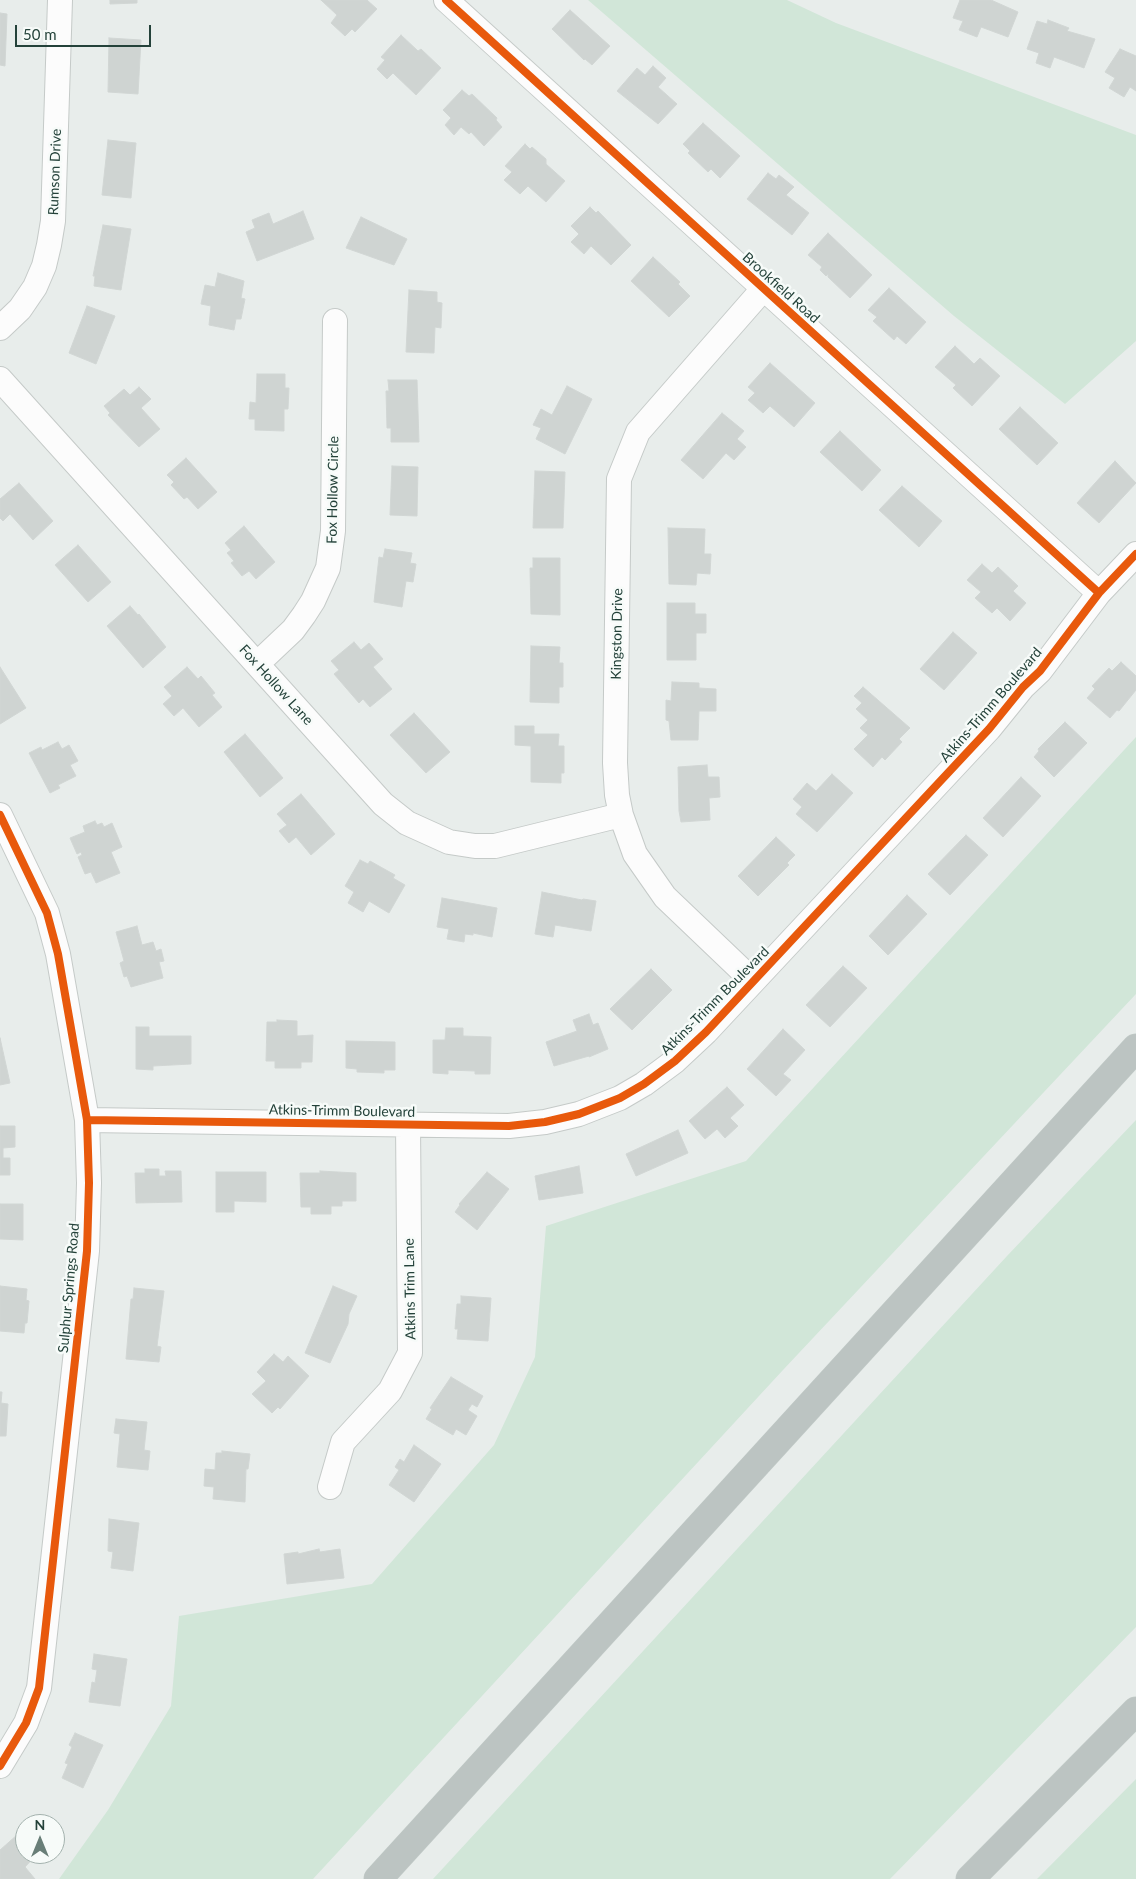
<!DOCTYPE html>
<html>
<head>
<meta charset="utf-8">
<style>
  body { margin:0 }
  #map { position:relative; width:1136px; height:1879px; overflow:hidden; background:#e8edeb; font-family:Lato,sans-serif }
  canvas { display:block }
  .north { position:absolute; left:15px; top:1814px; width:50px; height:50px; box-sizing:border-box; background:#f7fbf9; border:1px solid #a3b1ad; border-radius:50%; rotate:0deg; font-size:14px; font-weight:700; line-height:20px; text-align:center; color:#24423a }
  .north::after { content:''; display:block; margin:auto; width:18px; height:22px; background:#697e78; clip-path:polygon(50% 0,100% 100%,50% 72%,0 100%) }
  .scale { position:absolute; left:15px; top:25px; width:136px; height:22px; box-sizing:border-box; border:2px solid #24423a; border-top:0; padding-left:6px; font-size:15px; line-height:18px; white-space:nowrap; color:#24423a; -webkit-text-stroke:4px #f7fbf9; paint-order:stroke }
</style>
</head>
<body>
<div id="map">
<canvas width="1136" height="1879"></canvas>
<div class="north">N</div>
<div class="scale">50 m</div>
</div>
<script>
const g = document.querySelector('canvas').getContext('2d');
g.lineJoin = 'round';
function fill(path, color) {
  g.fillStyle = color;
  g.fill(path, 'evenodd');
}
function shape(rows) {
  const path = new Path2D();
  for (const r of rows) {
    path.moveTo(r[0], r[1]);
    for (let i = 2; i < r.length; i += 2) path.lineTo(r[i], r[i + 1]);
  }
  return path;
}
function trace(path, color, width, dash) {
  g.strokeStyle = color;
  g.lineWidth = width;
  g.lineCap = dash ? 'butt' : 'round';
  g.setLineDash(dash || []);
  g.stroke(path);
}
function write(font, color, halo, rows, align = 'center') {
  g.font = font + ' Lato,sans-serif';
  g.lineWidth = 5;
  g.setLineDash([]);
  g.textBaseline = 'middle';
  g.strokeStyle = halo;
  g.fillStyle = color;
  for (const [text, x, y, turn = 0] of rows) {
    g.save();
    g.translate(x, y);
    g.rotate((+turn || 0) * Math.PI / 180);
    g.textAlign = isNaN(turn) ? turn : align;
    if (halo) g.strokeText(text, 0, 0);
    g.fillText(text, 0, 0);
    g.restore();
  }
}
const green = shape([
  [588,0,787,0,836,23,1136,135,1136,341,1065,404,954,316],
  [1136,737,1136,994,783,1370,313,1879,59,1879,108,1810,171,1706,179,1616,372,1584,494,1445,535,1357,546,1226,746,1161],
  [1136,1120,1136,1627,890,1879,433,1879,1007,1256],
  [1136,1779,1136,1879,1037,1879]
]);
const building = shape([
  [110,0,137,0,137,3,110,4,110,0],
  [321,0,367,0,377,9,355,32,352,29,345,36,331,23,337,15,321,0],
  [960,0,991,0,1018,12,1008,37,981,27,977,37,959,30,963,21,953,18,960,0],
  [570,10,610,46,592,65,585,59,584,60,552,29,570,10],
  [0,13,7,14,5,66,0,65,0,13],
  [1048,20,1069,28,1067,31,1095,39,1084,68,1054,57,1050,68,1036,63,1039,53,1027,49,1037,21,1047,24,1048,20],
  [401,35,418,51,421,49,441,68,416,95,393,73,387,79,377,69,385,60,381,57,401,35],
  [109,38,141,40,138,94,108,92,109,38],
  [1120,49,1136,56,1136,91,1130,87,1124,97,1109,88,1115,78,1105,72,1120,49],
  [653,66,666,78,658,87,677,104,658,124,617,91,637,68,645,75,653,66],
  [462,90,469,96,472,94,497,118,496,120,502,127,484,146,471,132,469,134,461,127,454,135,445,125,451,118,443,110,462,90],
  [703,123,740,156,720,178,711,169,708,172,688,153,690,151,683,144,703,123],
  [108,140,136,143,131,198,102,195,108,140],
  [525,144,530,149,532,147,546,159,546,164,565,181,546,202,528,186,520,194,504,180,512,172,505,166,525,144],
  [768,173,776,179,779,175,794,187,786,195,809,213,792,235,747,199,768,173],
  [590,207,596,213,598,211,631,245,611,265,591,246,584,254,571,242,579,234,571,226,590,207],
  [303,211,314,239,257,261,246,232,255,228,252,220,269,213,273,224,303,211],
  [361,217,407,239,394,265,346,248,361,217],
  [103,225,131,229,121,290,94,286,95,276,93,276,103,225],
  [828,233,872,275,850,298,828,277,828,274,826,276,820,270,822,267,808,255,828,233],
  [653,257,680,282,678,284,690,296,669,317,631,281,653,257],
  [218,273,244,281,241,298,245,299,241,319,236,319,234,330,209,325,211,306,201,304,205,285,215,287,218,273],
  [889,288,926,322,906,344,897,336,894,340,873,321,877,317,868,310,889,288],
  [409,290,437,292,437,302,442,303,441,328,435,327,434,353,406,352,409,290],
  [87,306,115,316,96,364,69,353,87,306],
  [955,346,974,364,980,358,1000,376,972,406,953,388,956,385,935,367,955,346],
  [770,363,815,403,794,427,770,406,763,413,748,400,755,393,748,387,770,363],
  [257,374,285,374,285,388,289,388,288,409,284,409,284,431,255,430,255,419,249,419,250,402,256,403,257,374],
  [388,380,417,380,419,442,391,442,391,428,387,428,386,391,389,391,388,380],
  [567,386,592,399,565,454,536,439,541,428,533,425,541,409,552,415,567,386],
  [139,387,151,399,141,408,160,429,139,447,108,415,110,413,104,406,124,389,130,395,139,387],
  [1020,407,1058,443,1037,465,999,429,1020,407],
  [722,413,744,431,737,439,746,447,734,460,726,453,703,479,681,460,722,413],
  [840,431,881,470,862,491,820,452,840,431],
  [186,458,217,492,198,509,187,497,184,499,171,485,174,482,167,475,186,458],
  [1115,461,1136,483,1099,523,1077,503,1115,461],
  [392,466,418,467,417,516,390,515,392,466],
  [535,471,565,472,563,528,533,528,535,471],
  [19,483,53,521,33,540,10,514,3,521,0,518,0,499,19,483],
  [902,486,942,521,919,547,879,510,902,486],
  [244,526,275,562,256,579,249,571,242,576,231,563,234,561,227,553,231,550,225,543,244,526],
  [668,528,705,529,704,554,711,554,710,574,697,573,696,585,669,584,668,528],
  [78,545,111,582,88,602,55,565,78,545],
  [385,549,412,553,410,563,416,564,413,582,406,581,402,607,374,602,379,557,383,558,385,549],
  [533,558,560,558,560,615,531,614,530,568,533,568,533,558],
  [982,564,992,573,998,567,1018,586,1013,591,1026,603,1010,621,997,608,992,613,975,598,981,592,967,580,982,564],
  [667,603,695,603,695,614,706,614,706,633,696,633,696,660,667,660,667,603],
  [130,606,138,615,139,614,166,647,143,668,107,626,130,606],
  [953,632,977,653,944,690,920,669,953,632],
  [354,642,361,650,369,643,383,659,373,667,392,689,370,707,363,699,359,703,334,674,339,670,331,661,354,642],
  [531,646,560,647,559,663,563,663,563,687,559,687,559,703,530,702,531,646],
  [1121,662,1136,676,1136,690,1119,711,1117,710,1110,718,1087,698,1095,689,1092,686,1109,668,1112,671,1121,662],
  [0,667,26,708,0,724,0,667],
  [187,667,198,679,201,676,215,693,212,695,222,707,199,727,183,708,174,716,163,704,172,696,164,687,187,667],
  [672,682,699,683,699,688,716,689,716,711,699,711,698,740,671,740,669,721,666,720,666,700,671,701,672,682],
  [863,687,910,728,899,739,902,742,885,760,882,757,873,767,854,749,868,735,860,728,868,720,856,709,862,703,854,696,863,687],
  [414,713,450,752,426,773,390,735,414,713],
  [1065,722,1087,743,1054,777,1034,757,1039,751,1038,749,1065,722],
  [515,726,534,726,534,734,559,734,558,746,564,746,564,773,561,773,561,783,531,782,531,746,515,745,515,726],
  [245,734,283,778,260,797,224,752,245,734],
  [58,742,62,749,69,745,78,761,70,765,76,776,58,785,60,788,50,793,29,753,41,747,42,750,58,742],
  [707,765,708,777,719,777,720,797,709,798,710,820,681,822,679,811,678,767,707,765],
  [832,774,853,793,817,832,796,814,802,807,793,799,807,783,816,791,832,774],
  [1021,777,1041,796,1003,837,983,818,1021,777],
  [301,794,335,834,311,855,296,837,289,843,279,831,287,825,277,814,301,794],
  [95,821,97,825,102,823,104,827,112,823,122,847,111,852,120,873,96,883,91,872,85,874,78,857,82,855,81,852,77,854,70,838,85,832,83,826,95,821],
  [966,835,988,855,950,895,928,874,966,835],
  [776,837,795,855,787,863,789,865,758,896,738,876,776,837],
  [360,860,368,864,370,861,395,875,393,878,405,885,389,913,369,901,363,912,348,903,354,892,345,886,360,860],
  [542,892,582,900,583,899,596,901,591,931,555,925,553,937,535,934,542,892],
  [907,895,927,914,888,955,869,936,907,895],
  [442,898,497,908,492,937,473,933,473,935,465,934,464,942,447,939,449,929,437,927,442,898],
  [137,926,142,945,153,942,156,951,161,949,164,961,159,962,163,978,131,987,127,976,124,977,120,963,124,961,116,932,137,926],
  [843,966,867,988,830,1027,806,1005,843,966],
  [651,969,672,990,632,1030,610,1009,651,969],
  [589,1014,593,1025,598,1023,608,1049,589,1057,589,1056,554,1066,546,1042,577,1031,573,1020,589,1014],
  [277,1020,297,1021,297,1036,313,1035,312,1062,301,1062,301,1068,275,1068,275,1061,266,1061,267,1022,277,1022,277,1020],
  [136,1027,149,1027,149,1036,191,1036,191,1064,153,1066,153,1070,136,1069,136,1027],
  [446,1028,463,1028,463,1036,491,1037,490,1074,475,1074,475,1071,448,1070,448,1074,433,1073,433,1040,445,1040,446,1028],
  [783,1029,805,1050,783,1074,791,1080,776,1096,747,1069,783,1029],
  [0,1038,10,1083,0,1085,0,1038],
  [346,1041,395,1042,395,1070,384,1070,384,1073,357,1072,357,1069,346,1068,346,1041],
  [727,1087,744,1105,730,1118,738,1126,725,1138,717,1129,705,1139,689,1121,727,1087],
  [0,1126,15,1126,15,1147,3,1148,3,1158,10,1158,10,1175,0,1175,0,1126],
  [678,1130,688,1153,636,1176,626,1154,678,1130],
  [579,1166,583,1193,539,1200,535,1176,579,1166],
  [145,1169,159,1169,159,1176,166,1176,165,1171,181,1171,182,1202,136,1203,135,1173,145,1173,145,1169],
  [320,1171,356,1173,356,1201,342,1201,342,1206,331,1206,331,1214,311,1214,311,1207,301,1207,300,1173,320,1173,320,1171],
  [216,1172,266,1172,266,1202,234,1201,234,1212,216,1212,216,1172],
  [487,1172,509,1189,477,1230,455,1212,460,1205,459,1204,487,1172],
  [0,1204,23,1204,23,1240,0,1239,0,1204],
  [0,1286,27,1289,26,1300,29,1301,27,1323,25,1323,24,1333,0,1331,0,1286],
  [333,1286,357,1296,349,1314,348,1324,330,1363,305,1353,333,1286],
  [134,1288,164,1291,157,1346,161,1347,159,1362,126,1359,131,1299,133,1299,134,1288],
  [461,1296,491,1298,488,1341,457,1339,458,1329,455,1329,457,1304,461,1304,461,1296],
  [274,1354,283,1362,288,1356,309,1376,280,1409,278,1407,272,1413,252,1394,266,1381,257,1372,274,1354],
  [451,1377,483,1396,477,1407,472,1404,468,1410,477,1416,466,1435,456,1429,453,1435,426,1419,432,1409,430,1408,451,1377],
  [0,1392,2,1392,1,1403,8,1404,6,1436,0,1436,0,1392],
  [116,1419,147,1422,144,1450,150,1451,148,1470,117,1467,120,1434,114,1433,116,1419],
  [414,1445,441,1464,414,1502,389,1485,399,1470,395,1467,400,1459,404,1462,414,1445],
  [222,1451,250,1454,248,1469,246,1469,245,1502,213,1499,214,1487,204,1486,205,1469,215,1470,216,1453,222,1453,222,1451],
  [109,1519,139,1523,133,1571,111,1568,113,1552,108,1551,109,1519],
  [319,1549,320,1552,340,1549,344,1578,287,1584,284,1554,298,1552,298,1554,319,1549],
  [94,1654,127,1659,120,1706,89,1702,92,1682,95,1683,97,1670,92,1669,94,1654],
  [75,1733,103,1745,83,1788,62,1778,68,1764,65,1763,72,1747,69,1745,75,1733],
  [17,1835,25,1843,25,1854,37,1854,25,1867,35,1879,0,1879,0,1850,17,1835]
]);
const minor = shape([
  [446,0,1099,593],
  [0,328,20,309,35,287,44,266,49,245,53,221,60,0],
  [0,379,383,804,407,823,449,842,475,846,495,846,621,815],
  [257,664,293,630,304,615,313,601,328,568,333,531,335,321],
  [0,815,47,913,58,954,87,1120,89,1183,87,1251,39,1688,26,1723,0,1766],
  [753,981,665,897,635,854,621,815,617,795,615,763,619,479,638,432,764,288],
  [87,1120,509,1126,545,1122,579,1114,620,1098,644,1084,675,1061,706,1032,989,729,1023,687,1040,671,1099,593,1136,554],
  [330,1487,343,1442,390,1391,410,1353,408,1125]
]);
const highway = shape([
  [378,1879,1136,1048],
  [970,1879,1136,1711]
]);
const cycleway = shape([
  [446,0,1099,593],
  [0,815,47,913,58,954,87,1120,89,1183,87,1251,39,1688,26,1723,0,1766],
  [87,1120,509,1126,545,1122,579,1114,620,1098,644,1084,675,1061,706,1032,989,729,1023,687,1040,671,1099,593,1136,554]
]);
const streetNames = [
  ["Rumson Drive",55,172,-88],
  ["Brookfield Road",781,288,42],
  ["Fox Hollow Circle",333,490,-89],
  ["Kingston Drive",617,634,-89],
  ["Fox Hollow Lane",276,685,48],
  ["Atkins-Trimm Boulevard",991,705,-49],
  ["Atkins-Trimm Boulevard",715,1001,-45],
  ["Atkins-Trimm Boulevard",342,1111,1],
  ["Sulphur Springs Road",69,1288,-85],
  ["Atkins Trim Lane",410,1289,-91]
];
fill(green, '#d1e6d8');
fill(building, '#cfd4d2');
trace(building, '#d1d6d4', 1);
trace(minor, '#c5cac8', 26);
trace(highway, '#c3ccc9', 29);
trace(minor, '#fcfcfc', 24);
trace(highway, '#bcc4c2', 28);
trace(cycleway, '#e8590c', 8);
write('14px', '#24423a', '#f7fbf9', streetNames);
</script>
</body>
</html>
